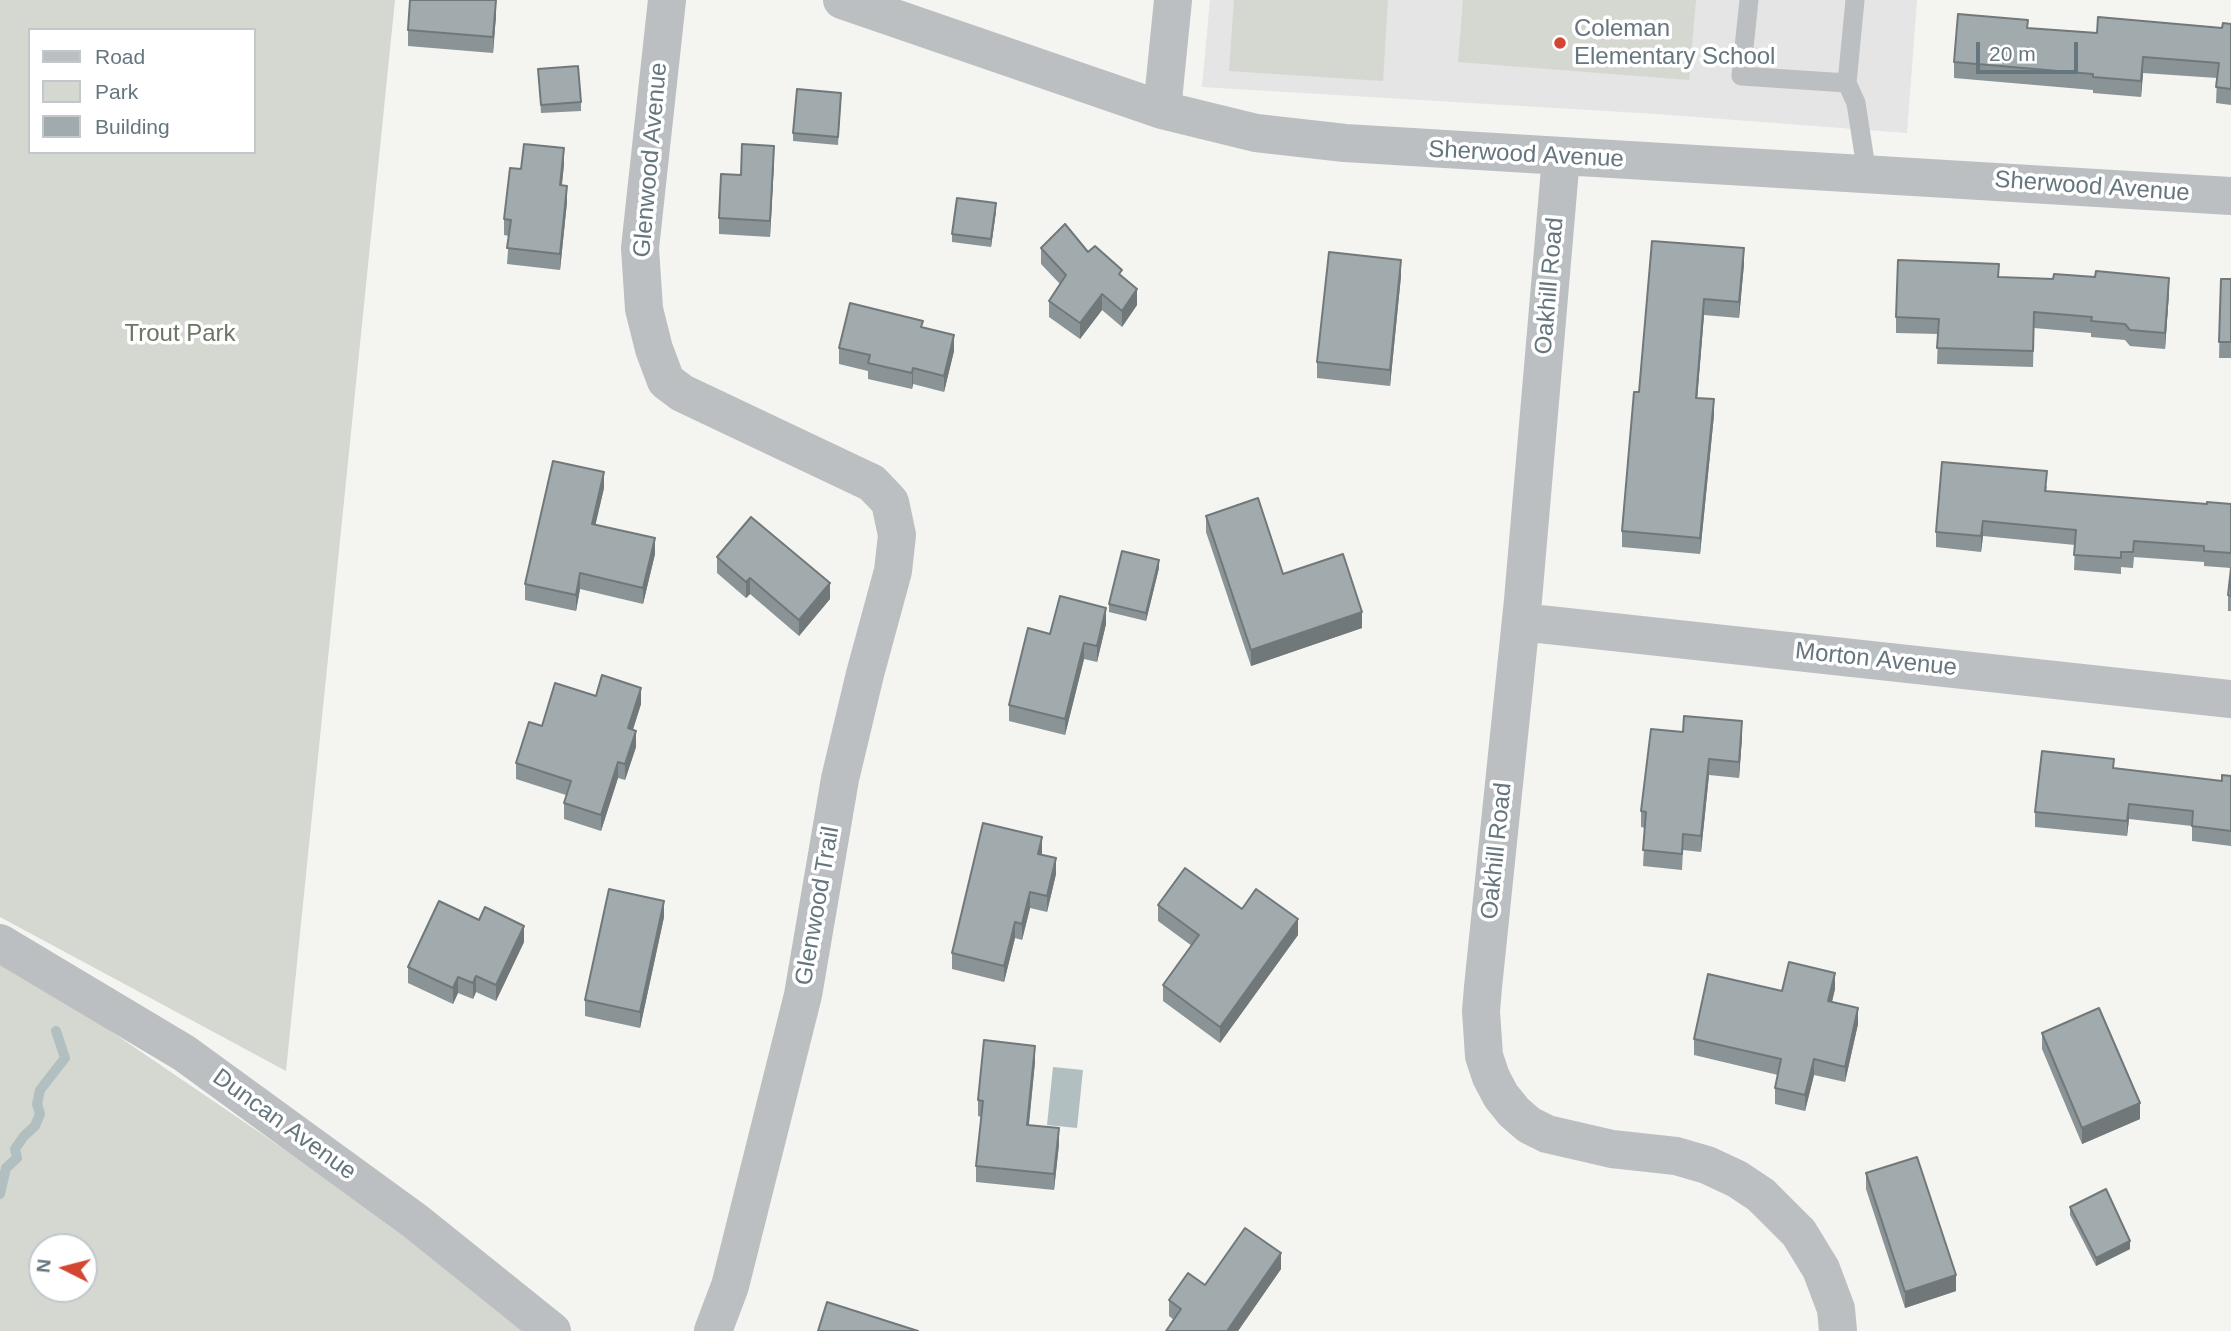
<!DOCTYPE html>
<html>
<head>
<meta charset="utf-8">
<style>
  body { margin:0 }
  #map { position:relative; width:2231px; height:1331px; overflow:hidden; background:#f4f4f0; font-family:Helvetica,sans-serif }
  canvas { display:block }
  .legend { position:absolute; left:28px; top:28px; width:228px; height:126px; box-sizing:border-box; background:#fff; border:2px solid #c1c8cc; margin:0; padding:9px 12px; list-style:none; font-size:21px; color:#65767f }
  .legend li { display:flex; align-items:center; gap:14px; height:35px }
  .legend b { width:35px; border:2px solid #c1c8cc }
  .north { position:absolute; left:28px; top:1233px; width:70px; height:70px; box-sizing:border-box; background:#fff; border:2px solid #c1c8cc; border-radius:50%; rotate:276deg; font-size:19px; font-weight:700; line-height:28px; text-align:center; color:#65767f }
  .north::after { content:''; display:block; margin:auto; width:24px; height:32px; background:#d44631; clip-path:polygon(50% 0,100% 100%,50% 72%,0 100%) }
  .scale { position:absolute; left:1976px; top:42px; width:102px; height:32px; box-sizing:border-box; border:4px solid #65767f; border-top:0; padding-left:9px; font-size:21px; line-height:24px; white-space:nowrap; color:#65767f; -webkit-text-stroke:5px #fff; paint-order:stroke }
</style>
</head>
<body>
<div id="map">
<canvas width="2231" height="1331"></canvas>
<ul class="legend">
<li><b style="height:9px;background:#bbbfc2"></b>Road</li>
<li><b style="height:19px;background:#d4d8d0"></b>Park</li>
<li><b style="height:19px;background:#a1abae"></b>Building</li>
</ul>
<div class="north">N</div>
<div class="scale">20 m</div>
</div>
<script>
const g = document.querySelector('canvas').getContext('2d');
g.lineJoin = 'round';
function fill(path, color) {
  g.fillStyle = color;
  g.fill(path, 'evenodd');
}
function shape(rows) {
  const path = new Path2D();
  for (const r of rows) {
    path.moveTo(r[0], r[1]);
    for (let i = 2; i < r.length; i += 2) path.lineTo(r[i], r[i + 1]);
  }
  return path;
}
function trace(path, color, width, dash) {
  g.strokeStyle = color;
  g.lineWidth = width;
  g.lineCap = dash ? 'butt' : 'round';
  g.setLineDash(dash || []);
  g.stroke(path);
}
function write(font, color, halo, rows, align = 'center') {
  g.font = font + ' Helvetica,sans-serif';
  g.lineWidth = 7;
  g.setLineDash([]);
  g.textBaseline = 'middle';
  g.strokeStyle = halo;
  g.fillStyle = color;
  for (const [text, x, y, turn = 0] of rows) {
    g.save();
    g.translate(x, y);
    g.rotate((+turn || 0) * Math.PI / 180);
    g.textAlign = isNaN(turn) ? turn : align;
    if (halo) g.strokeText(text, 0, 0);
    g.fillText(text, 0, 0);
    g.restore();
  }
}
const built = shape([
  [1210,0,1917,0,1907,133,1657,114,1202,87]
]);
const green = shape([
  [0,0,395,0,286,1071,0,917],
  [30,30,254,30,254,152,30,152],
  [1234,0,1388,0,1383,81,1229,71],
  [1463,0,1696,0,1689,80,1458,62],
  [0,963,84,1013,394,1224,525,1331,0,1331],
  [42,1247,84,1247,84,1289,42,1289]
]);
const water = shape([
  [1053,1067,1083,1070,1077,1128,1047,1125]
]);
const stream = shape([
  [0,1194,6,1168,17,1158,15,1149,24,1136,35,1126,40,1114,37,1104,40,1090,65,1058,56,1031]
]);
const service = shape([
  [1749,0,1741,76,1847,83],
  [1855,0,1847,83,1856,103,1867,174]
]);
const minor = shape([
  [667,0,640,248,644,309,654,349,666,381,682,393,872,483,890,502,897,535,893,571,865,674,840,779,803,995,730,1286,713,1331],
  [842,0,1162,110,1256,133,1345,143,2231,196],
  [1162,110,1173,0],
  [1561,157,1523,600,1483,987,1481,1011,1484,1056,1491,1077,1501,1096,1514,1112,1529,1125,1547,1134,1612,1149,1676,1156,1707,1165,1737,1179,1761,1195,1799,1233,1821,1269,1836,1309,1838,1331],
  [1521,622,2231,699]
]);
const tertiary = shape([
  [0,943,184,1053,415,1221,552,1331]
]);
const wall = shape([
  [496,15,493,53,408,46,408,30],
  [2231,24,2231,105,2216,103,2217,78,2143,73,2141,97,2093,93,2093,90,1954,78,1954,62,2028,28,2097,33,2222,28],
  [538,69,581,102,581,111,541,113],
  [841,101,838,145,793,141,793,133],
  [774,162,770,237,719,234,719,218,741,175],
  [564,164,562,185,567,202,560,270,507,264,509,236,504,235,504,219,521,169],
  [996,211,991,247,952,242,952,234],
  [1652,241,1744,264,1739,318,1704,315,1697,398,1714,415,1700,554,1622,547,1622,531,1639,392],
  [1041,248,1088,252,1122,277,1137,305,1122,327,1102,310,1080,339,1049,317,1049,301,1060,284,1041,264],
  [1401,276,1390,386,1317,378,1317,362],
  [1999,277,2169,293,2165,349,2130,346,2125,340,2091,337,2091,333,2034,328,2033,367,1937,364,1938,334,1896,333,1896,317],
  [2221,279,2231,279,2231,358,2219,358],
  [923,328,954,351,944,392,913,384,912,389,868,379,868,371,839,364,839,348],
  [2047,486,2046,492,2207,504,2231,504,2231,611,2228,611,2228,595,2231,568,2204,566,2204,562,2134,557,2133,568,2121,567,2121,574,2074,570,2075,545,1983,536,1981,552,1936,547,1936,532],
  [604,488,595,525,655,554,643,604,580,589,576,611,525,600,525,584],
  [1206,516,1283,574,1362,628,1251,666,1206,532],
  [717,557,830,599,799,636,750,594,746,598,717,573],
  [1159,568,1146,621,1109,612,1109,604],
  [1106,624,1097,662,1084,659,1065,735,1009,721,1009,705,1050,634],
  [596,696,641,704,633,730,636,747,625,780,618,778,601,831,564,819,564,803,566,795,516,779,516,763,542,726],
  [1651,729,1742,737,1739,778,1709,775,1701,852,1683,850,1682,870,1643,866,1645,828,1641,827,1641,811],
  [2114,769,2222,781,2231,776,2231,846,2192,841,2192,826,2129,819,2127,836,2035,827,2035,812],
  [1042,853,1042,855,1056,874,1047,912,1030,908,1022,940,1015,938,1004,982,952,969,952,953],
  [1158,905,1242,909,1298,935,1220,1043,1163,1001,1163,985,1192,946,1158,921],
  [664,917,640,1028,585,1016,585,1000],
  [524,942,496,1001,476,992,473,999,458,993,453,1004,408,983,408,967],
  [1835,989,1832,1002,1858,1024,1845,1082,1814,1075,1805,1111,1775,1104,1775,1088,1778,1075,1694,1055,1694,1039,1782,991],
  [2042,1033,2140,1119,2082,1144,2042,1049],
  [1035,1062,1029,1125,1059,1144,1054,1190,976,1182,976,1166,981,1117,978,1116,978,1100],
  [1866,1173,1956,1291,1905,1308,1866,1189],
  [2070,1207,2130,1249,2096,1266,2070,1215],
  [1281,1269,1238,1331,1166,1331,1174,1320,1169,1316,1169,1300,1205,1285]
]);
const shadedWall = shape([
  [496,0,496,15,493,53,493,37],
  [2143,57,2143,73,2141,97,2141,81],
  [774,146,774,162,770,237,770,221],
  [564,148,564,164,560,201,560,185],
  [567,186,567,202,560,270,560,254],
  [996,203,996,211,991,247,991,239],
  [1744,248,1744,264,1739,318,1739,302],
  [1401,260,1401,276,1390,386,1390,370],
  [2169,278,2169,293,2165,349,2165,333],
  [1137,289,1137,305,1122,327,1122,311],
  [1102,294,1102,310,1080,339,1080,323],
  [1704,299,1704,315,1696,414,1696,398],
  [954,335,954,351,944,392,944,376],
  [913,368,913,384,912,389,912,373],
  [1714,399,1714,415,1700,554,1700,538],
  [604,472,604,488,592,540,592,524],
  [1983,521,1983,536,1981,552,1981,536],
  [655,538,655,554,643,604,643,588],
  [1159,560,1159,568,1146,621,1146,613],
  [580,573,580,589,576,611,576,595],
  [750,578,750,594,746,598,746,582],
  [830,583,830,599,799,636,799,620],
  [1106,608,1106,624,1097,662,1097,646],
  [1362,612,1362,628,1251,666,1251,650],
  [1084,643,1084,659,1065,735,1065,719],
  [641,688,641,704,628,744,628,728],
  [1742,721,1742,737,1739,778,1739,762],
  [636,731,636,747,625,780,625,764],
  [1709,759,1709,775,1701,852,1701,836],
  [618,762,618,778,601,831,601,815],
  [2129,804,2129,819,2127,836,2127,821],
  [1042,837,1042,853,1038,870,1038,854],
  [1056,858,1056,874,1047,912,1047,896],
  [1030,892,1030,908,1022,940,1022,924],
  [664,901,664,917,640,1028,640,1012],
  [1298,919,1298,935,1220,1043,1220,1027],
  [1015,922,1015,938,1004,982,1004,966],
  [524,926,524,942,496,1001,496,985],
  [1835,973,1835,989,1828,1017,1828,1001],
  [476,976,476,992,473,999,473,983],
  [458,977,458,993,453,1004,453,988],
  [1858,1008,1858,1024,1845,1082,1845,1067],
  [1035,1046,1035,1062,1027,1141,1027,1125],
  [1814,1059,1814,1075,1805,1111,1805,1095],
  [2140,1103,2140,1119,2082,1144,2082,1128],
  [1059,1128,1059,1144,1054,1190,1054,1174],
  [2130,1241,2130,1249,2096,1266,2096,1258],
  [1281,1253,1281,1269,1238,1331,1227,1331],
  [1956,1275,1956,1291,1905,1308,1905,1292]
]);
const building = shape([
  [410,0,496,0,493,37,408,30,410,0],
  [1958,14,2028,20,2027,28,2097,33,2098,17,2222,28,2223,23,2231,24,2231,89,2216,87,2219,63,2143,57,2141,81,2093,77,2093,74,1954,62,1958,14],
  [578,66,581,102,541,105,538,69,578,66],
  [797,89,841,93,838,137,793,133,797,89],
  [524,144,564,148,560,185,567,186,560,254,507,248,511,220,504,219,510,168,521,169,524,144],
  [742,144,774,146,770,221,719,218,721,174,741,175,742,144],
  [957,198,996,203,991,239,952,234,957,198],
  [1065,224,1088,252,1095,246,1122,270,1119,274,1137,289,1122,311,1102,294,1080,323,1049,301,1066,275,1041,248,1065,224],
  [1652,241,1744,248,1739,302,1704,299,1696,398,1714,399,1700,538,1622,531,1634,392,1639,392,1652,241],
  [1329,252,1401,260,1390,370,1317,362,1329,252],
  [1898,260,1999,264,1998,277,2053,279,2054,274,2095,277,2096,271,2169,278,2165,333,2130,330,2125,324,2091,321,2092,317,2034,312,2033,351,1937,348,1939,319,1896,317,1898,260],
  [2221,279,2231,279,2231,342,2219,342,2221,279],
  [850,303,923,321,921,327,954,335,944,376,913,368,912,373,868,363,870,355,839,348,850,303],
  [553,461,604,472,592,524,655,538,643,588,580,573,576,595,525,584,553,461],
  [1942,462,2047,471,2045,491,2207,504,2207,502,2231,504,2231,553,2204,551,2204,546,2134,541,2133,552,2121,552,2121,558,2074,555,2076,530,1983,521,1981,536,1936,532,1942,462],
  [1258,498,1283,574,1343,554,1362,612,1251,650,1206,516,1258,498],
  [751,517,830,583,799,620,750,578,746,582,717,557,751,517],
  [1122,551,1159,560,1146,613,1109,604,1122,551],
  [2231,568,2231,596,2228,595,2231,568],
  [1060,596,1106,608,1097,646,1084,643,1065,719,1009,705,1028,628,1050,634,1060,596],
  [602,675,641,688,628,728,636,731,625,764,618,762,601,815,564,803,571,781,516,763,529,722,542,726,555,683,596,696,602,675],
  [1684,716,1742,721,1739,762,1709,759,1701,836,1683,834,1682,854,1643,850,1646,812,1641,811,1651,729,1683,732,1684,716],
  [2042,751,2114,759,2113,768,2222,781,2222,775,2231,776,2231,831,2192,826,2193,811,2129,804,2127,821,2035,812,2042,751],
  [983,823,1042,837,1038,854,1056,858,1047,896,1030,892,1022,924,1015,922,1004,966,952,953,983,823],
  [1185,868,1242,909,1256,889,1298,919,1220,1027,1163,985,1199,935,1158,905,1185,868],
  [609,889,664,901,640,1012,585,1000,609,889],
  [439,901,479,920,485,907,524,926,496,985,476,976,473,983,458,977,453,988,408,967,439,901],
  [1789,962,1835,973,1828,1001,1858,1008,1845,1067,1814,1059,1805,1095,1775,1088,1781,1059,1694,1039,1708,974,1782,991,1789,962],
  [2099,1008,2140,1103,2082,1128,2042,1033,2099,1008],
  [984,1040,1035,1046,1027,1125,1059,1128,1054,1174,976,1166,983,1101,978,1100,984,1040],
  [1917,1157,1956,1275,1905,1292,1866,1173,1917,1157],
  [2106,1189,2130,1241,2096,1258,2070,1207,2106,1189],
  [1245,1228,1281,1253,1227,1331,1166,1331,1181,1309,1169,1300,1188,1273,1205,1285,1245,1228],
  [827,1302,918,1331,818,1331,827,1302]
]);
const markers = [
  [1560,43,7,"#d44631"]
];
const poiNames = [
  ["Coleman",1574,29],
  ["Elementary School",1574,57]
];
const streetNames = [
  ["Sherwood Avenue",1526,155,3],
  ["Glenwood Avenue",651,160,-85],
  ["Sherwood Avenue",2092,187,4],
  ["Oakhill Road",1550,286,-85],
  ["Morton Avenue",1876,660,6],
  ["Oakhill Road",1497,851,-84],
  ["Glenwood Trail",818,906,-80],
  ["Duncan Avenue",284,1125,36]
];
const parkNames = [
  ["Trout Park",180,334]
];
fill(built, '#e4e5e4');
fill(green, '#d4d8d0');
fill(water, '#b1bfc1');
trace(stream, '#b1bfc1', 10);
trace(service, '#bbbfc2', 19);
trace(minor, '#bbbfc2', 38);
trace(tertiary, '#bbbfc2', 38);
fill(wall, '#8a9396');
fill(shadedWall, '#71787a');
fill(building, '#a1abae');
trace(building, '#71787a', 2);
for (const [x, y, r, color] of markers) {
  const dot = new Path2D();
  dot.arc(x, y, r, 0, 2 * Math.PI);
  g.fillStyle = color;
  g.fill(dot);
  trace(dot, '#fff', 2.5);
}
write('24px', '#65767f', '#fff', poiNames, 'left');
write('24px', '#65767f', '#fff', streetNames);
write('24px', '#697764', '#fff', parkNames);
</script>
</body>
</html>
